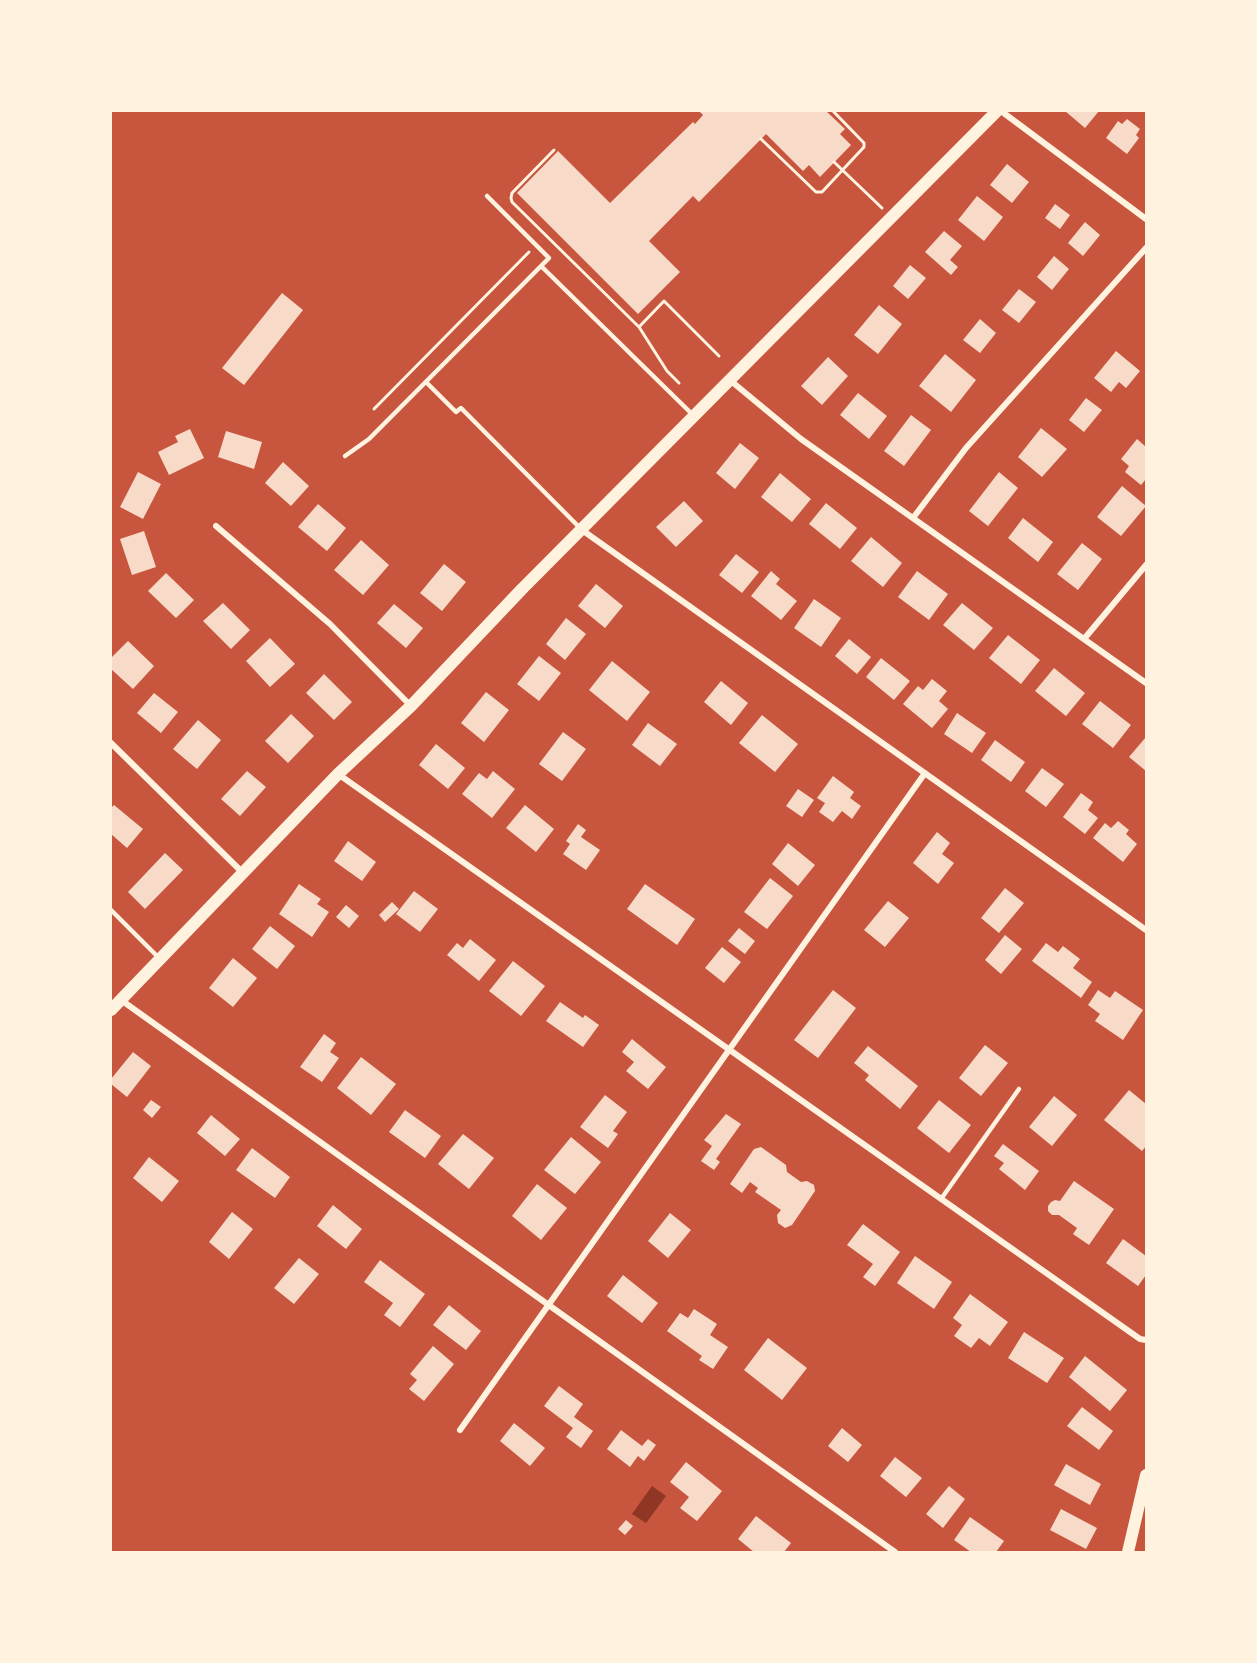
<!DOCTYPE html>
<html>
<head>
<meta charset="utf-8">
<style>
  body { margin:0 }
  #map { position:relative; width:1257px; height:1663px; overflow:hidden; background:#c8553d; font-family:"Noto Serif",serif }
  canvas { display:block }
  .frame { position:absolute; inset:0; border:112px solid #fff3e0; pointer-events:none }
</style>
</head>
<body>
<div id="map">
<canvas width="1257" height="1663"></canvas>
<div class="frame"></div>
</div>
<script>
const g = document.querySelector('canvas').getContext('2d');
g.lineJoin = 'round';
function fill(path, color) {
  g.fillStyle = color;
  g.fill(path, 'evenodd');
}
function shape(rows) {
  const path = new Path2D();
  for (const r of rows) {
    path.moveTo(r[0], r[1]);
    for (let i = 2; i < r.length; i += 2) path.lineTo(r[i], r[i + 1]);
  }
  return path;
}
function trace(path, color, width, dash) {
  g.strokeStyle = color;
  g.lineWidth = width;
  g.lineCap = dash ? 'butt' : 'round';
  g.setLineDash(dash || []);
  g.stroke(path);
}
const water = shape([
  [652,1486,666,1496,646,1523,632,1514]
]);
const building = shape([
  [699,111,826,111,845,129,840,134,851,145,820,177,809,165,803,171,766,134,699,202,693,196,649,241,680,272,638,314,517,193,558,151,610,203,693,122,695,124,703,115],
  [1065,111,1099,111,1085,128],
  [1127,119,1140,129,1136,135,1139,138,1127,154,1106,138,1118,121,1122,124],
  [1007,164,1029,182,1012,203,990,185],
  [977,196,1003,217,984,241,958,220],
  [1055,204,1070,215,1060,229,1045,218],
  [1085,222,1100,235,1083,256,1068,243],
  [944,231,962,246,950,260,958,267,951,275,925,252],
  [1054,256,1069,269,1052,290,1037,277],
  [910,265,926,278,908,299,893,286],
  [1019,289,1036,302,1019,323,1002,310],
  [282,293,303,310,244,385,222,368],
  [879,305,902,324,878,354,854,335],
  [980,319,996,333,980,353,963,340],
  [1116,351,1140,371,1126,388,1119,382,1111,392,1094,378],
  [945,354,976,380,951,412,919,386],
  [828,357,848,376,822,405,801,386],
  [858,393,887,416,869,439,840,415],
  [1086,398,1102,410,1084,432,1069,420],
  [911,415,931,430,904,466,884,451],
  [1041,428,1067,449,1042,477,1018,457],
  [190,429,204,458,169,475,158,452,178,442,175,436],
  [226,431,262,442,254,469,218,457],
  [1137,439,1146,447,1146,479,1141,485,1125,472,1129,466,1121,459],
  [740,443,759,458,735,489,716,473],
  [283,462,309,486,291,506,265,483],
  [138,472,161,484,143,519,120,507],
  [999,472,1018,488,988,526,969,511],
  [780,473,811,499,792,522,761,497],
  [1122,486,1146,506,1121,536,1097,517],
  [684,501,703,521,676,547,656,527],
  [826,503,857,528,840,549,809,524],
  [318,504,346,528,327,551,298,527],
  [1023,518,1053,542,1038,562,1008,538],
  [144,531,156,567,132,575,120,539],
  [871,537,902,563,883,587,851,561],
  [361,540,389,565,363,595,334,570],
  [1082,543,1102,559,1078,590,1057,574],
  [736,554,759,572,742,593,719,575],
  [444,564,466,582,442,611,420,593],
  [771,571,780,579,776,584,797,601,781,620,751,596],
  [917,571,948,594,929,620,898,597],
  [166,573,194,600,176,618,148,591],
  [596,584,623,606,605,628,578,606],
  [814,599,841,618,821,647,794,628],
  [223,603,250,630,231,649,203,621],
  [962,603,993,628,974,650,943,625],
  [394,604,423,628,406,648,377,623],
  [566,618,586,634,565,660,546,644],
  [1008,635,1040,660,1021,684,989,658],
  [270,638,295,664,270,687,246,661],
  [849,639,871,657,857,674,835,656],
  [128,641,154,666,133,689,111,669,111,658],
  [539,656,561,673,539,701,517,684],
  [881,658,910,681,894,700,866,677],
  [612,661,650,692,627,721,589,690],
  [1054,668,1085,693,1066,716,1035,691],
  [324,674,352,702,334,720,306,693],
  [932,679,947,691,939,701,948,709,932,728,903,704,918,686,923,690],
  [721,681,748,703,731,725,704,702],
  [486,692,509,710,484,742,461,723],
  [154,693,178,712,161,733,137,713],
  [1100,701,1131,725,1113,748,1082,724],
  [957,713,986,733,972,753,944,734],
  [291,714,314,736,288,763,265,741],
  [762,715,798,744,775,772,739,743],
  [198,720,221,740,197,769,173,749],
  [648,723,677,744,660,766,632,745],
  [563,732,586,749,562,781,539,764],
  [1146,737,1146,771,1129,757],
  [995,740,1025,762,1011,782,981,760],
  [436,744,465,768,448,789,419,765],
  [1042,768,1064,784,1046,807,1025,791],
  [247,771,266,787,240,816,221,799],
  [493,771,515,789,492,818,462,794,479,773,487,779],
  [833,776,854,792,850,798,861,806,852,819,842,811,833,822,819,812,825,803,817,798],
  [798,789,814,800,802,817,786,806],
  [1081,793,1093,802,1088,810,1098,818,1085,834,1063,817],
  [114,805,143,829,127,848,111,834,111,808],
  [525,805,554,829,536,852,506,828],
  [1118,821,1129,830,1126,834,1137,844,1123,862,1093,838,1105,823,1111,828],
  [578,824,586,830,581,837,600,850,586,870,563,854,570,844,566,841],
  [937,832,950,843,942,854,954,863,938,884,913,863],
  [348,841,376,862,362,881,334,861],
  [788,843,815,865,798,886,772,864],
  [165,853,183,870,145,909,128,892],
  [770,878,793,896,767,929,744,912],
  [299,884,321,899,317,904,329,912,312,937,279,914],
  [645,884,695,919,677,945,627,909],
  [1005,888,1024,903,999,933,981,918],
  [414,891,438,909,420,932,396,914],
  [888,901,909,918,885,947,864,930],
  [392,902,399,909,385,922,379,915],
  [346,905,359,916,349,928,336,917],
  [270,926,295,946,277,969,252,949],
  [739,928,755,941,745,954,728,941],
  [1005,935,1022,949,1001,974,985,960],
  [470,939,496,960,479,981,447,955,457,943,463,948],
  [1046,943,1058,952,1063,946,1080,959,1073,968,1092,982,1081,998,1032,961],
  [722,947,741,962,724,983,705,968],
  [233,958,257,978,233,1007,209,988],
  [513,961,545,986,521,1016,489,991],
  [833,990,856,1008,818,1058,794,1040],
  [1098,990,1110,998,1115,991,1143,1010,1123,1040,1095,1021,1100,1014,1088,1005],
  [560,1002,583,1018,585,1015,599,1025,583,1047,546,1021],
  [324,1034,336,1043,330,1052,339,1058,322,1082,300,1067],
  [632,1039,666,1067,648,1089,626,1071,634,1062,622,1052],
  [985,1045,1008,1063,981,1096,959,1078],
  [868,1046,918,1086,900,1109,865,1080,869,1075,854,1063],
  [133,1052,151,1066,127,1097,111,1084,111,1079],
  [361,1057,396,1084,371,1115,337,1088],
  [1129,1090,1146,1104,1146,1146,1142,1151,1104,1120],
  [605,1095,627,1112,613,1131,618,1134,608,1148,580,1127],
  [1054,1096,1077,1115,1052,1146,1029,1127],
  [151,1100,161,1107,152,1118,143,1110],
  [939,1100,971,1125,949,1153,917,1128],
  [405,1110,441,1136,425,1158,389,1132],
  [726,1114,741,1124,716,1159,720,1162,714,1170,701,1161,712,1146,704,1140],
  [211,1115,240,1139,225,1156,197,1133],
  [463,1134,494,1158,469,1189,438,1164],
  [571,1137,601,1162,575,1194,544,1170],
  [1003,1144,1039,1171,1025,1190,999,1169,1004,1163,994,1156],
  [761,1147,786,1165,787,1172,801,1182,807,1181,814,1185,815,1191,792,1225,785,1228,778,1223,777,1215,781,1210,755,1192,758,1188,750,1182,742,1193,730,1184,754,1149],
  [252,1148,290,1177,275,1198,236,1170],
  [149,1157,179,1181,162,1202,133,1178],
  [1074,1181,1114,1209,1089,1245,1073,1234,1077,1228,1059,1215,1052,1215,1048,1211,1048,1206,1051,1202,1055,1200,1060,1201],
  [537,1184,567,1208,541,1240,512,1216],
  [333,1205,362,1229,346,1249,317,1226],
  [232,1212,253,1229,229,1259,209,1242],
  [670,1213,691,1230,668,1258,648,1241],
  [863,1224,900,1252,875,1286,863,1277,873,1264,847,1245],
  [1123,1239,1146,1256,1146,1275,1138,1286,1106,1263],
  [915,1256,952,1282,934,1309,897,1283],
  [299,1258,319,1274,294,1304,274,1288],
  [380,1260,425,1294,400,1327,384,1315,393,1303,364,1282],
  [623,1275,658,1303,642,1323,607,1296],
  [970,1294,1008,1322,990,1346,979,1338,971,1348,954,1336,962,1325,953,1318],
  [449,1305,481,1331,466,1350,433,1325],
  [694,1309,717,1324,710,1335,728,1347,713,1369,699,1360,702,1356,667,1331,680,1313,688,1318],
  [1024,1332,1064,1358,1047,1383,1008,1358],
  [768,1338,807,1368,782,1400,744,1370],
  [433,1346,454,1364,424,1401,409,1389,417,1380,410,1374],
  [1085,1356,1127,1390,1110,1411,1069,1377],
  [559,1386,583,1404,574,1417,593,1431,581,1448,566,1437,573,1428,544,1406],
  [1082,1407,1113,1431,1099,1450,1067,1426],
  [514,1423,545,1448,530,1466,500,1441],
  [842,1428,862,1445,848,1462,828,1446],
  [621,1430,642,1446,648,1439,656,1445,644,1461,638,1456,630,1467,607,1449],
  [895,1457,922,1478,906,1497,880,1476],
  [686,1462,722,1491,697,1521,680,1508,689,1497,670,1482],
  [1066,1464,1101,1484,1090,1505,1054,1485],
  [949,1486,965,1499,943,1528,926,1514],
  [1061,1509,1097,1528,1086,1549,1050,1530],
  [756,1516,791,1543,784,1552,754,1552,738,1539],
  [970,1517,1004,1541,996,1552,971,1552,954,1540],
  [626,1520,633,1526,625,1535,618,1529]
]);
const path = shape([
  [761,139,816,192,822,192,864,147,864,143,833,111],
  [554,150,512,193,511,198,512,202,639,327,667,371,679,383],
  [834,162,882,208],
  [639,327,664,301,719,356],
  [374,409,529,252]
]);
const service = shape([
  [541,266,693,415],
  [426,382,456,412,461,408,580,528],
  [345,456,369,439,549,258,487,196],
  [111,910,160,959],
  [941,1199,1019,1089]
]);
const minor = shape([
  [1001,111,1146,219],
  [731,381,801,439,1146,683],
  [913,518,966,448,1146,248],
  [216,526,330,624,411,706],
  [582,530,1146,930],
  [1084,639,1146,565],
  [111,743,242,872],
  [338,774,1140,1339,1146,1340],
  [121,1000,895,1552],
  [460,1430,925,773]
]);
const secondary = shape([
  [111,1010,338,774,411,706,522,589,997,111],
  [1128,1552,1146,1475]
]);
fill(water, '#8f3625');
fill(building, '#f7dbc8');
trace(path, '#fff3e0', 3);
trace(service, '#fff3e0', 4.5);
trace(minor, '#fff3e0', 6);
trace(secondary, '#fff3e0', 12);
</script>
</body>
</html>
